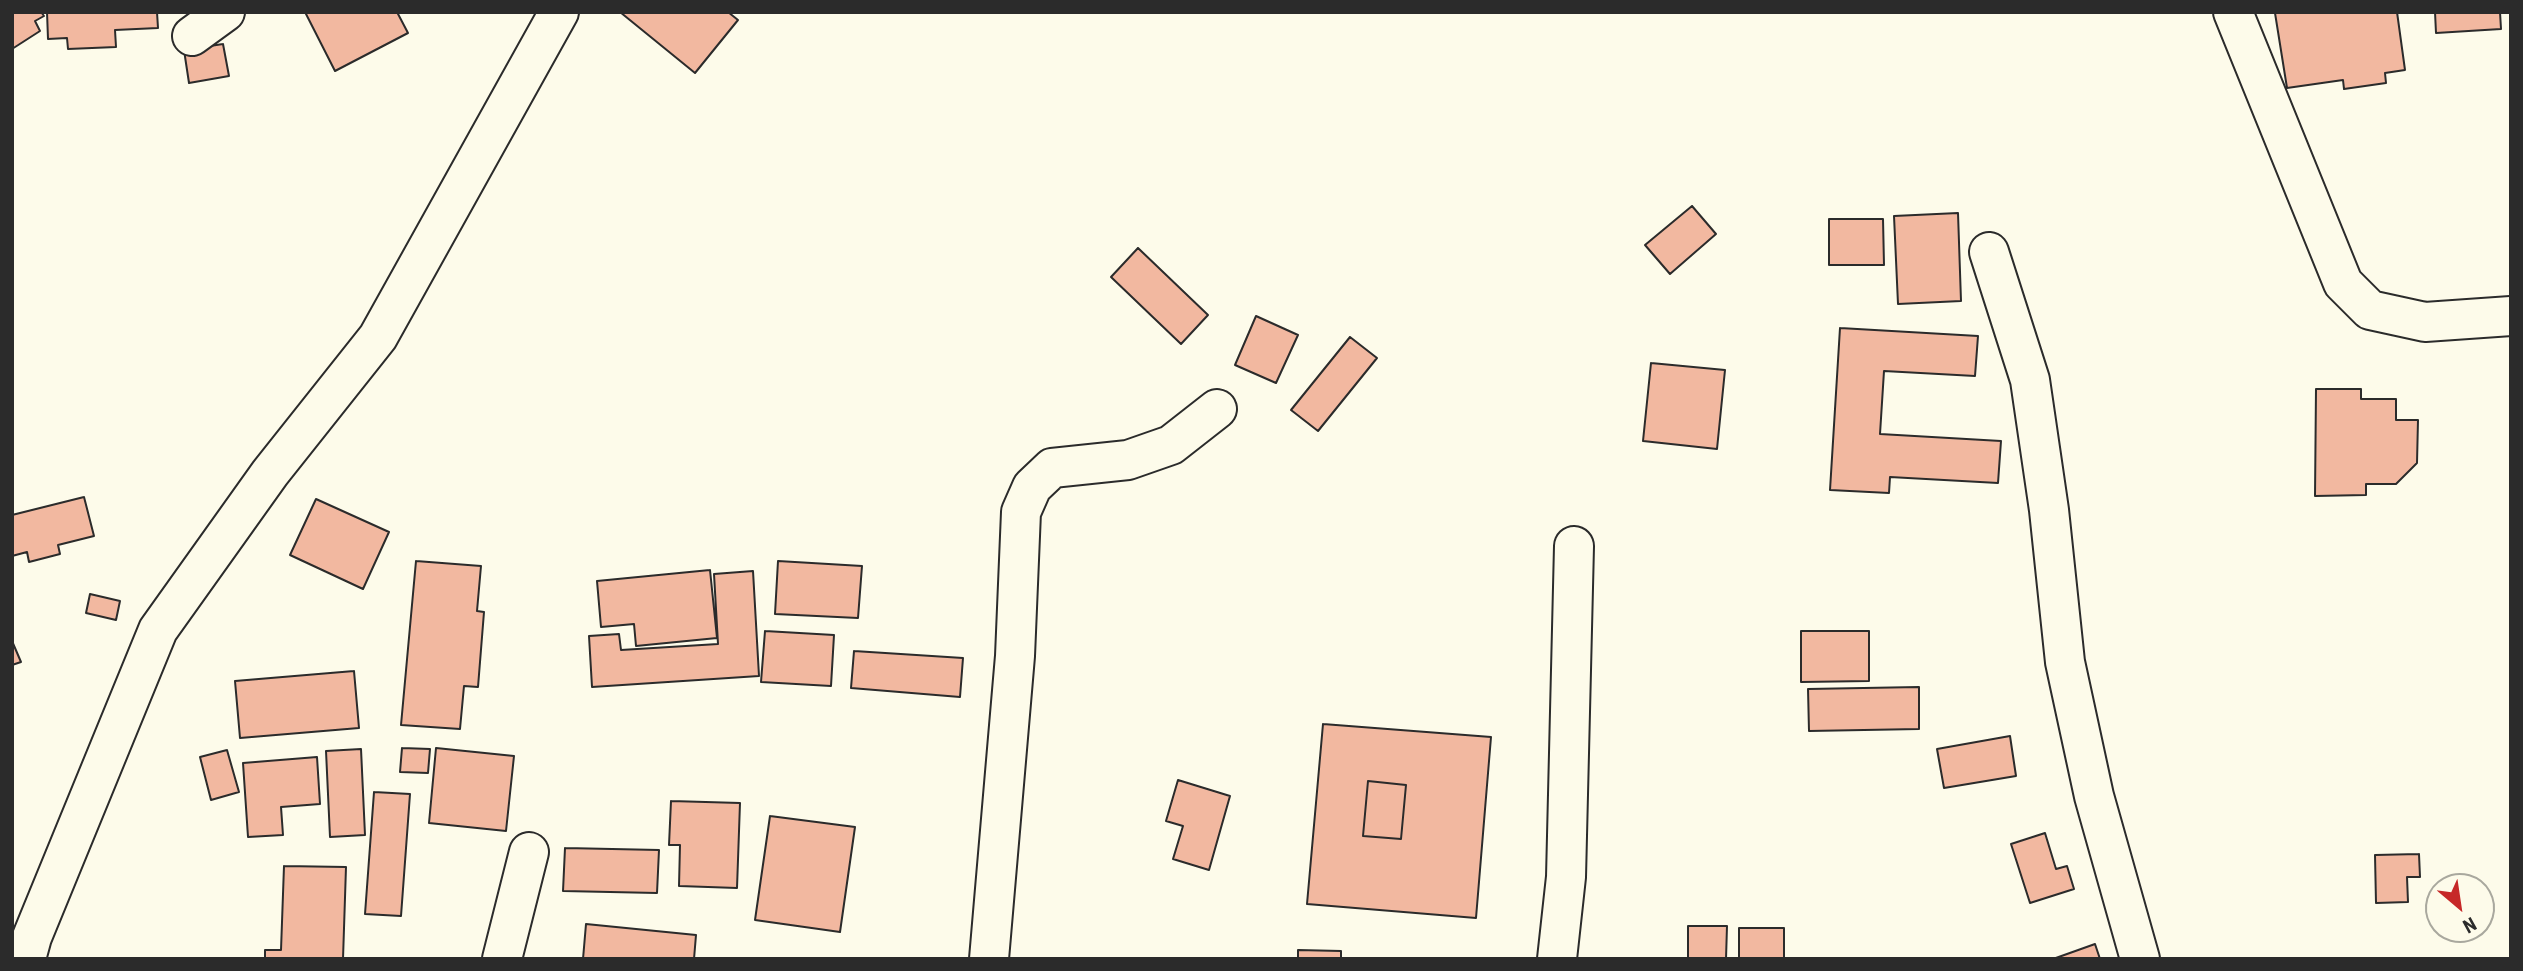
<!DOCTYPE html>
<html>
<head>
<meta charset="utf-8">
<style>
  body { margin:0 }
  #map { position:relative; width:2523px; height:971px; overflow:hidden; background:#fdfbea; font-family:"Roboto Condensed",sans-serif }
  canvas { display:block }
  .frame { position:absolute; inset:0; border:14px solid #2b2b2b; pointer-events:none }
  .north { position:absolute; left:2425px; top:873px; width:70px; height:70px; box-sizing:border-box; background:#fdfbea; border:2px solid #a9a89e; border-radius:50%; rotate:151deg; font-size:19px; font-weight:700; line-height:28px; text-align:center; color:#2b2b2b }
  .north::after { content:''; display:block; margin:auto; width:24px; height:32px; background:#c62828; clip-path:polygon(50% 0,100% 100%,50% 72%,0 100%) }
</style>
</head>
<body>
<div id="map">
<canvas width="2523" height="971"></canvas>
<div class="frame"></div>
<div class="north">N</div>
</div>
<script>
const g = document.querySelector('canvas').getContext('2d');
g.lineJoin = 'round';
function fill(path, color) {
  g.fillStyle = color;
  g.fill(path, 'evenodd');
}
function shape(rows) {
  const path = new Path2D();
  for (const r of rows) {
    path.moveTo(r[0], r[1]);
    for (let i = 2; i < r.length; i += 2) path.lineTo(r[i], r[i + 1]);
  }
  return path;
}
function trace(path, color, width, dash) {
  g.strokeStyle = color;
  g.lineWidth = width;
  g.lineCap = dash ? 'butt' : 'round';
  g.setLineDash(dash || []);
  g.stroke(path);
}
const building = shape([
  [12,12,41,12,44,16,35,21,40,31,12,49,12,12],
  [47,12,157,12,158,28,115,30,116,47,68,49,67,38,48,39,47,12],
  [305,12,397,12,408,33,335,71,305,12],
  [620,12,728,12,738,20,695,73,620,12],
  [2397,12,2405,70,2385,73,2386,83,2344,89,2343,80,2287,88,2275,13,2397,12],
  [2435,12,2500,12,2501,29,2436,33,2435,12],
  [223,44,229,76,189,83,184,50,223,44],
  [1692,206,1716,234,1670,274,1645,245,1692,206],
  [1958,213,1961,301,1898,304,1894,216,1958,213],
  [1829,219,1883,219,1884,265,1829,265,1829,219],
  [1138,248,1208,315,1181,344,1111,277,1138,248],
  [1256,316,1298,335,1276,383,1235,365,1256,316],
  [1840,328,1978,336,1975,376,1884,371,1880,434,2001,441,1998,483,1890,477,1889,493,1830,490,1840,328],
  [1350,337,1377,358,1318,431,1291,410,1350,337],
  [1651,363,1725,370,1717,449,1643,441,1651,363],
  [2316,389,2361,389,2361,399,2396,399,2396,420,2418,420,2417,463,2396,484,2366,484,2366,495,2315,496,2316,389],
  [84,497,94,536,58,545,60,554,29,562,27,552,12,556,12,515,84,497],
  [316,499,389,532,363,589,290,555,316,499],
  [416,561,481,566,477,611,484,612,478,687,464,686,460,729,401,725,416,561],
  [778,561,862,566,858,618,775,614,778,561],
  [710,570,717,638,636,646,634,624,601,627,597,581,710,570],
  [753,571,759,676,592,687,589,636,619,634,621,650,718,644,714,574,753,571],
  [90,594,120,601,116,620,86,613,90,594],
  [765,631,834,635,831,686,761,682,765,631],
  [1801,631,1869,631,1869,681,1801,682,1801,631],
  [12,641,21,662,12,665,12,641],
  [854,651,963,658,960,697,851,688,854,651],
  [354,671,359,728,240,738,235,681,354,671],
  [1919,687,1919,729,1809,731,1808,689,1919,687],
  [1323,724,1491,737,1476,918,1307,904,1323,724],
  [1368,781,1406,785,1401,839,1363,836,1368,781],
  [2010,736,2016,776,1944,788,1937,749,2010,736],
  [402,748,430,749,428,773,400,772,402,748],
  [436,748,514,756,506,831,429,823,436,748],
  [361,749,365,835,330,837,326,751,361,749],
  [227,750,239,792,211,800,200,757,227,750],
  [317,757,320,804,281,807,283,835,248,837,243,763,317,757],
  [1178,780,1230,796,1209,870,1173,859,1183,826,1166,821,1178,780],
  [1368,781,1406,785,1401,839,1363,836,1368,781],
  [374,792,410,794,401,916,365,914,374,792],
  [671,801,740,803,737,888,679,886,680,845,669,845,671,801],
  [770,816,855,827,840,932,755,920,770,816],
  [2045,833,2056,869,2067,866,2074,889,2030,903,2011,844,2045,833],
  [565,848,659,850,657,893,563,891,565,848],
  [2419,854,2420,877,2407,877,2408,902,2376,903,2375,855,2419,854],
  [284,866,346,867,343,959,265,959,265,950,281,950,284,866],
  [586,924,696,935,694,959,583,959,586,924],
  [1688,926,1727,926,1726,959,1688,959,1688,926],
  [1739,928,1784,928,1784,959,1739,959,1739,928],
  [2095,944,2100,959,2053,959,2095,944],
  [1298,950,1341,951,1341,959,1298,959,1298,950]
]);
const minor = shape([
  [2233,12,2343,283,2370,310,2425,322,2511,316],
  [192,36,225,12],
  [1989,252,2030,380,2049,510,2065,662,2094,796,2140,959],
  [26,959,32,937,158,630,270,473,378,337,559,12],
  [502,959,529,852],
  [989,959,1015,656,1021,512,1032,487,1052,468,1128,460,1171,445,1217,409],
  [1557,959,1566,877,1574,546]
]);
fill(building, '#f2b8a0');
trace(building, '#2b2b2b', 2);
trace(minor, '#2b2b2b', 42);
trace(minor, '#fdfbea', 38);
</script>
</body>
</html>
